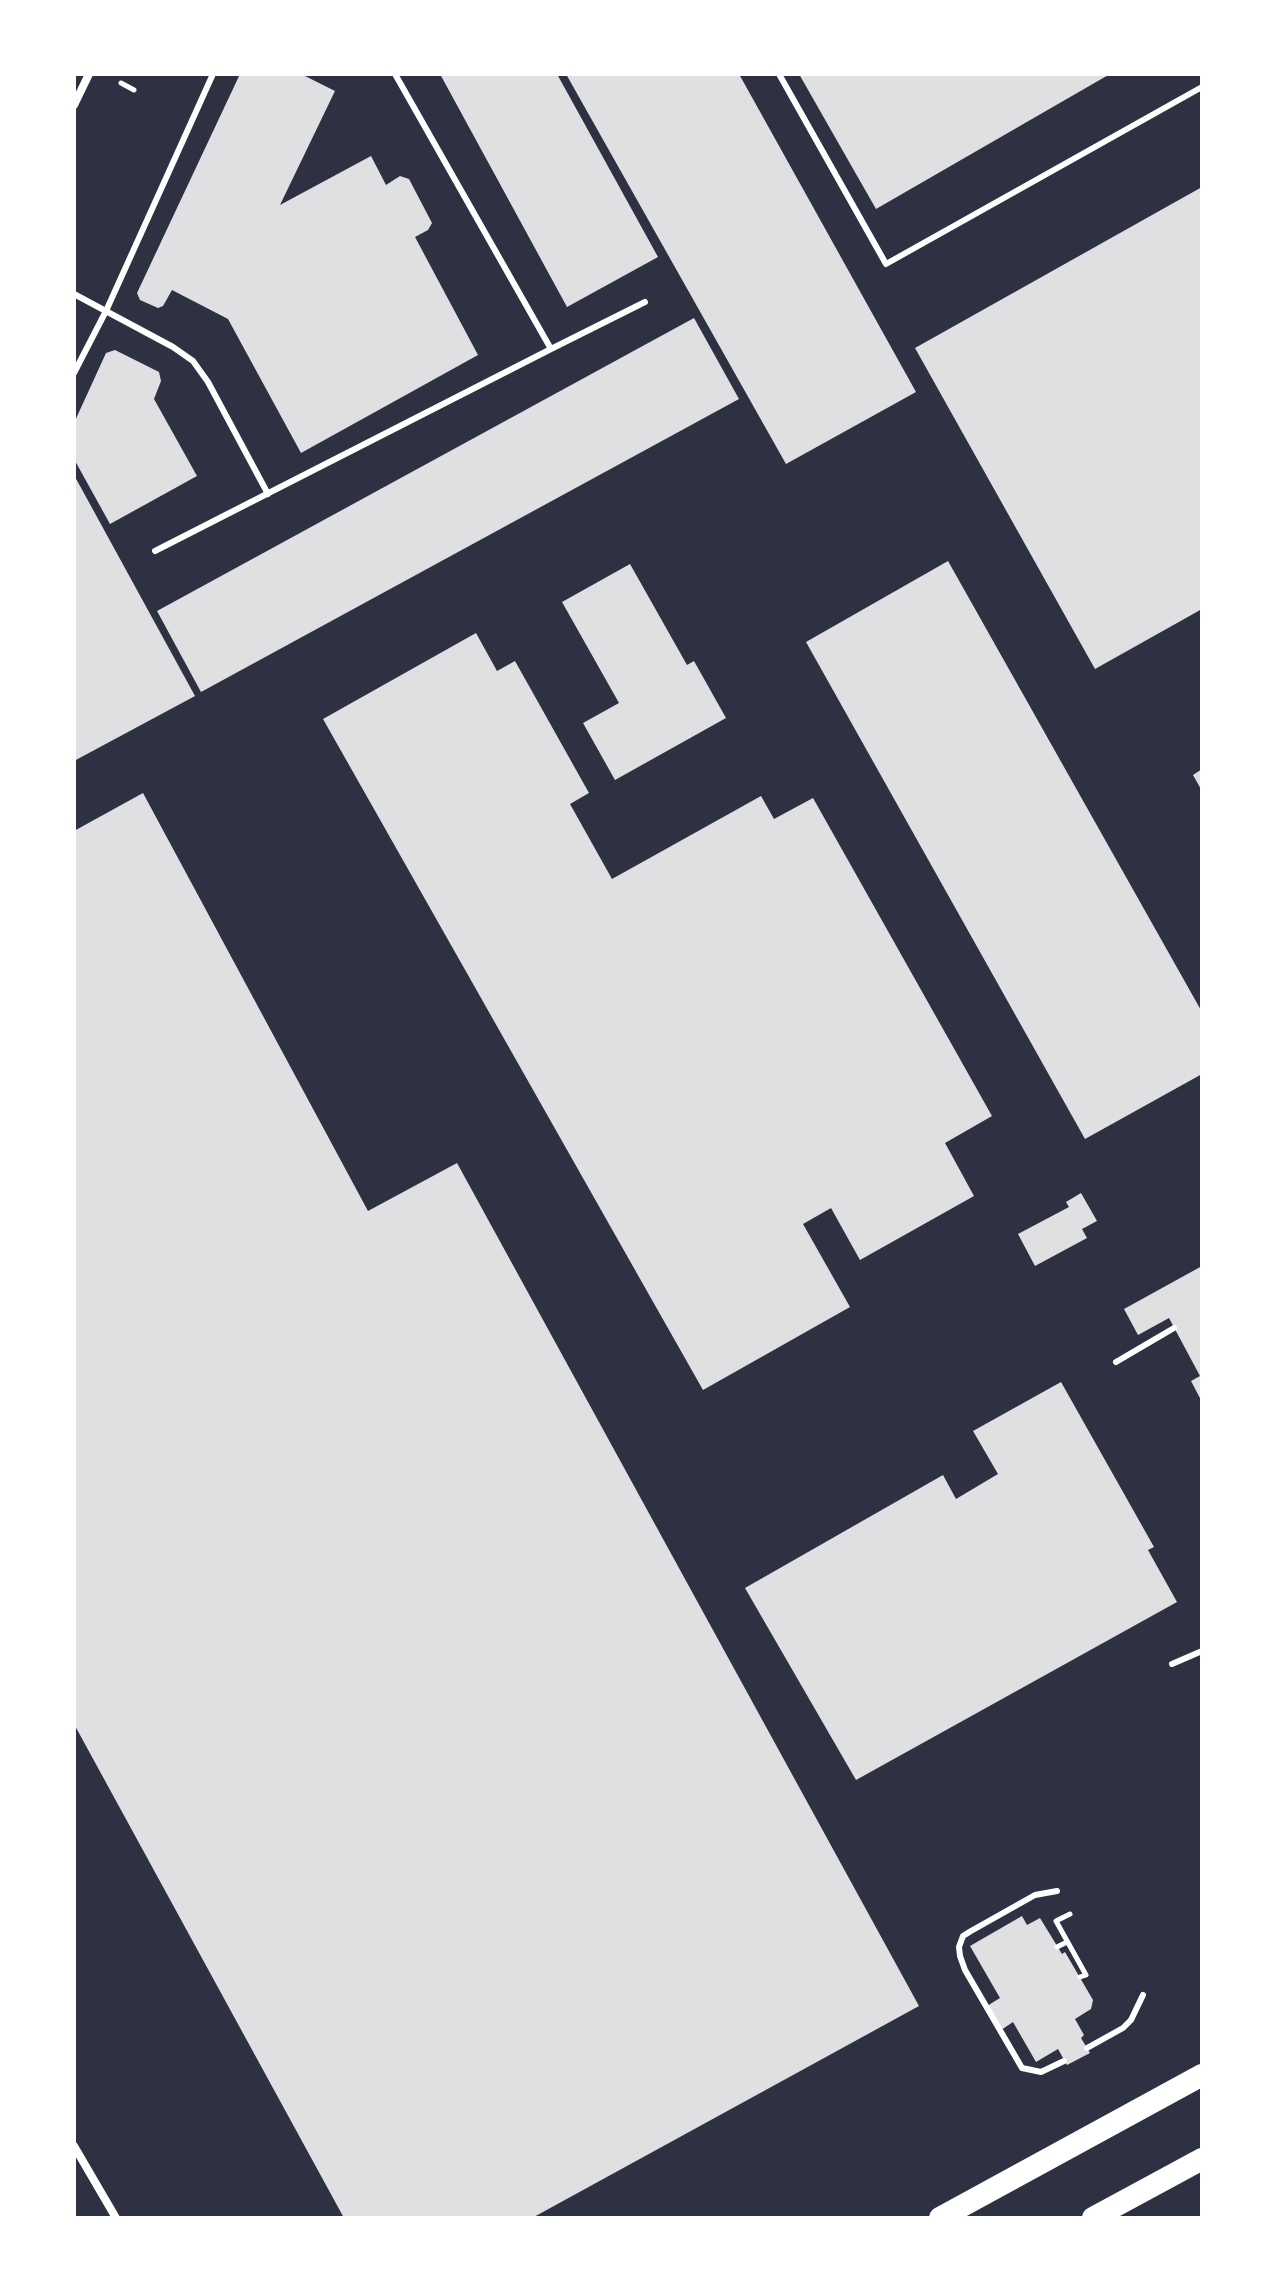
<!DOCTYPE html>
<html>
<head>
<meta charset="utf-8">
<style>
  body { margin:0 }
  #map { position:relative; width:1276px; height:2292px; overflow:hidden; background:#2d3142; font-family:"Fira Sans Condensed",sans-serif }
  canvas { display:block }
  .frame { position:absolute; inset:0; border:76px solid #fff; pointer-events:none }
</style>
</head>
<body>
<div id="map">
<canvas width="1276" height="2292"></canvas>
<div class="frame"></div>
</div>
<script>
const g = document.querySelector('canvas').getContext('2d');
g.lineJoin = 'round';
function fill(path, color) {
  g.fillStyle = color;
  g.fill(path, 'evenodd');
}
function shape(rows) {
  const path = new Path2D();
  for (const r of rows) {
    path.moveTo(r[0], r[1]);
    for (let i = 2; i < r.length; i += 2) path.lineTo(r[i], r[i + 1]);
  }
  return path;
}
function trace(path, color, width, dash) {
  g.strokeStyle = color;
  g.lineWidth = width;
  g.lineCap = dash ? 'butt' : 'round';
  g.setLineDash(dash || []);
  g.stroke(path);
}
const building = shape([
  [240,74,301,74,335,91,280,205,371,156,386,185,400,176,409,179,432,223,428,230,415,237,478,355,301,453,228,319,172,290,163,306,158,308,140,300,137,293],
  [440,74,557,74,658,257,567,307],
  [566,74,739,74,916,392,786,464],
  [799,74,1110,74,876,209],
  [1202,187,1202,609,1095,669,915,348],
  [694,318,739,399,201,692,157,611],
  [115,350,159,372,161,381,154,399,197,476,110,524,74,459,74,423,106,353],
  [74,475,195,696,74,761],
  [948,561,1202,1012,1202,1074,1085,1139,806,642],
  [630,564,687,665,694,661,726,718,615,780,583,723,619,703,562,602],
  [476,633,497,671,515,661,589,793,570,804,612,879,761,796,774,819,813,798,992,1116,945,1143,974,1196,860,1260,831,1208,803,1224,850,1307,703,1390,323,719],
  [1202,769,1202,791,1193,775],
  [143,793,368,1211,457,1163,919,2006,532,2218,344,2218,74,1724,74,831],
  [1081,1193,1097,1221,1082,1229,1087,1238,1035,1266,1018,1234,1069,1207,1066,1202],
  [1202,1266,1202,1402,1191,1381,1200,1376,1169,1318,1138,1335,1124,1309],
  [1061,1382,1154,1547,1148,1550,1177,1602,856,1780,745,1588,943,1475,956,1499,998,1474,973,1431],
  [1022,1916,1027,1925,1040,1918,1062,1954,1065,1952,1093,2000,1091,2009,1075,2019,1084,2035,1081,2038,1090,2053,1067,2065,1058,2049,1036,2062,1013,2022,1001,2030,987,2006,1000,1998,970,1946]
]);
const path = shape([
  [121,83,134,90],
  [1070,1914,1056,1921,1086,1975,1080,1977],
  [1057,1947,1067,1942]
]);
const service = shape([
  [395,74,551,349,645,302],
  [779,74,886,264,1202,87],
  [74,294,173,347,193,361,208,382,268,494],
  [74,373,106,311,213,74],
  [155,551,551,349],
  [1116,1362,1174,1328],
  [1172,1664,1202,1651],
  [1057,1891,1035,1895,971,1931,963,1936,959,1947,960,1956,965,1970,1022,2068,1041,2072,1064,2061],
  [1087,2048,1123,2028,1131,2020,1143,1995]
]);
const minor = shape([
  [74,105,89,74],
  [74,2146,116,2218]
]);
const trunk = shape([
  [940,2218,1202,2075],
  [1093,2218,1202,2159]
]);
fill(building, '#e0e0e3');
trace(path, '#fff', 5);
trace(service, '#fff', 6);
trace(minor, '#fff', 8);
trace(trunk, '#fff', 22);
</script>
</body>
</html>
